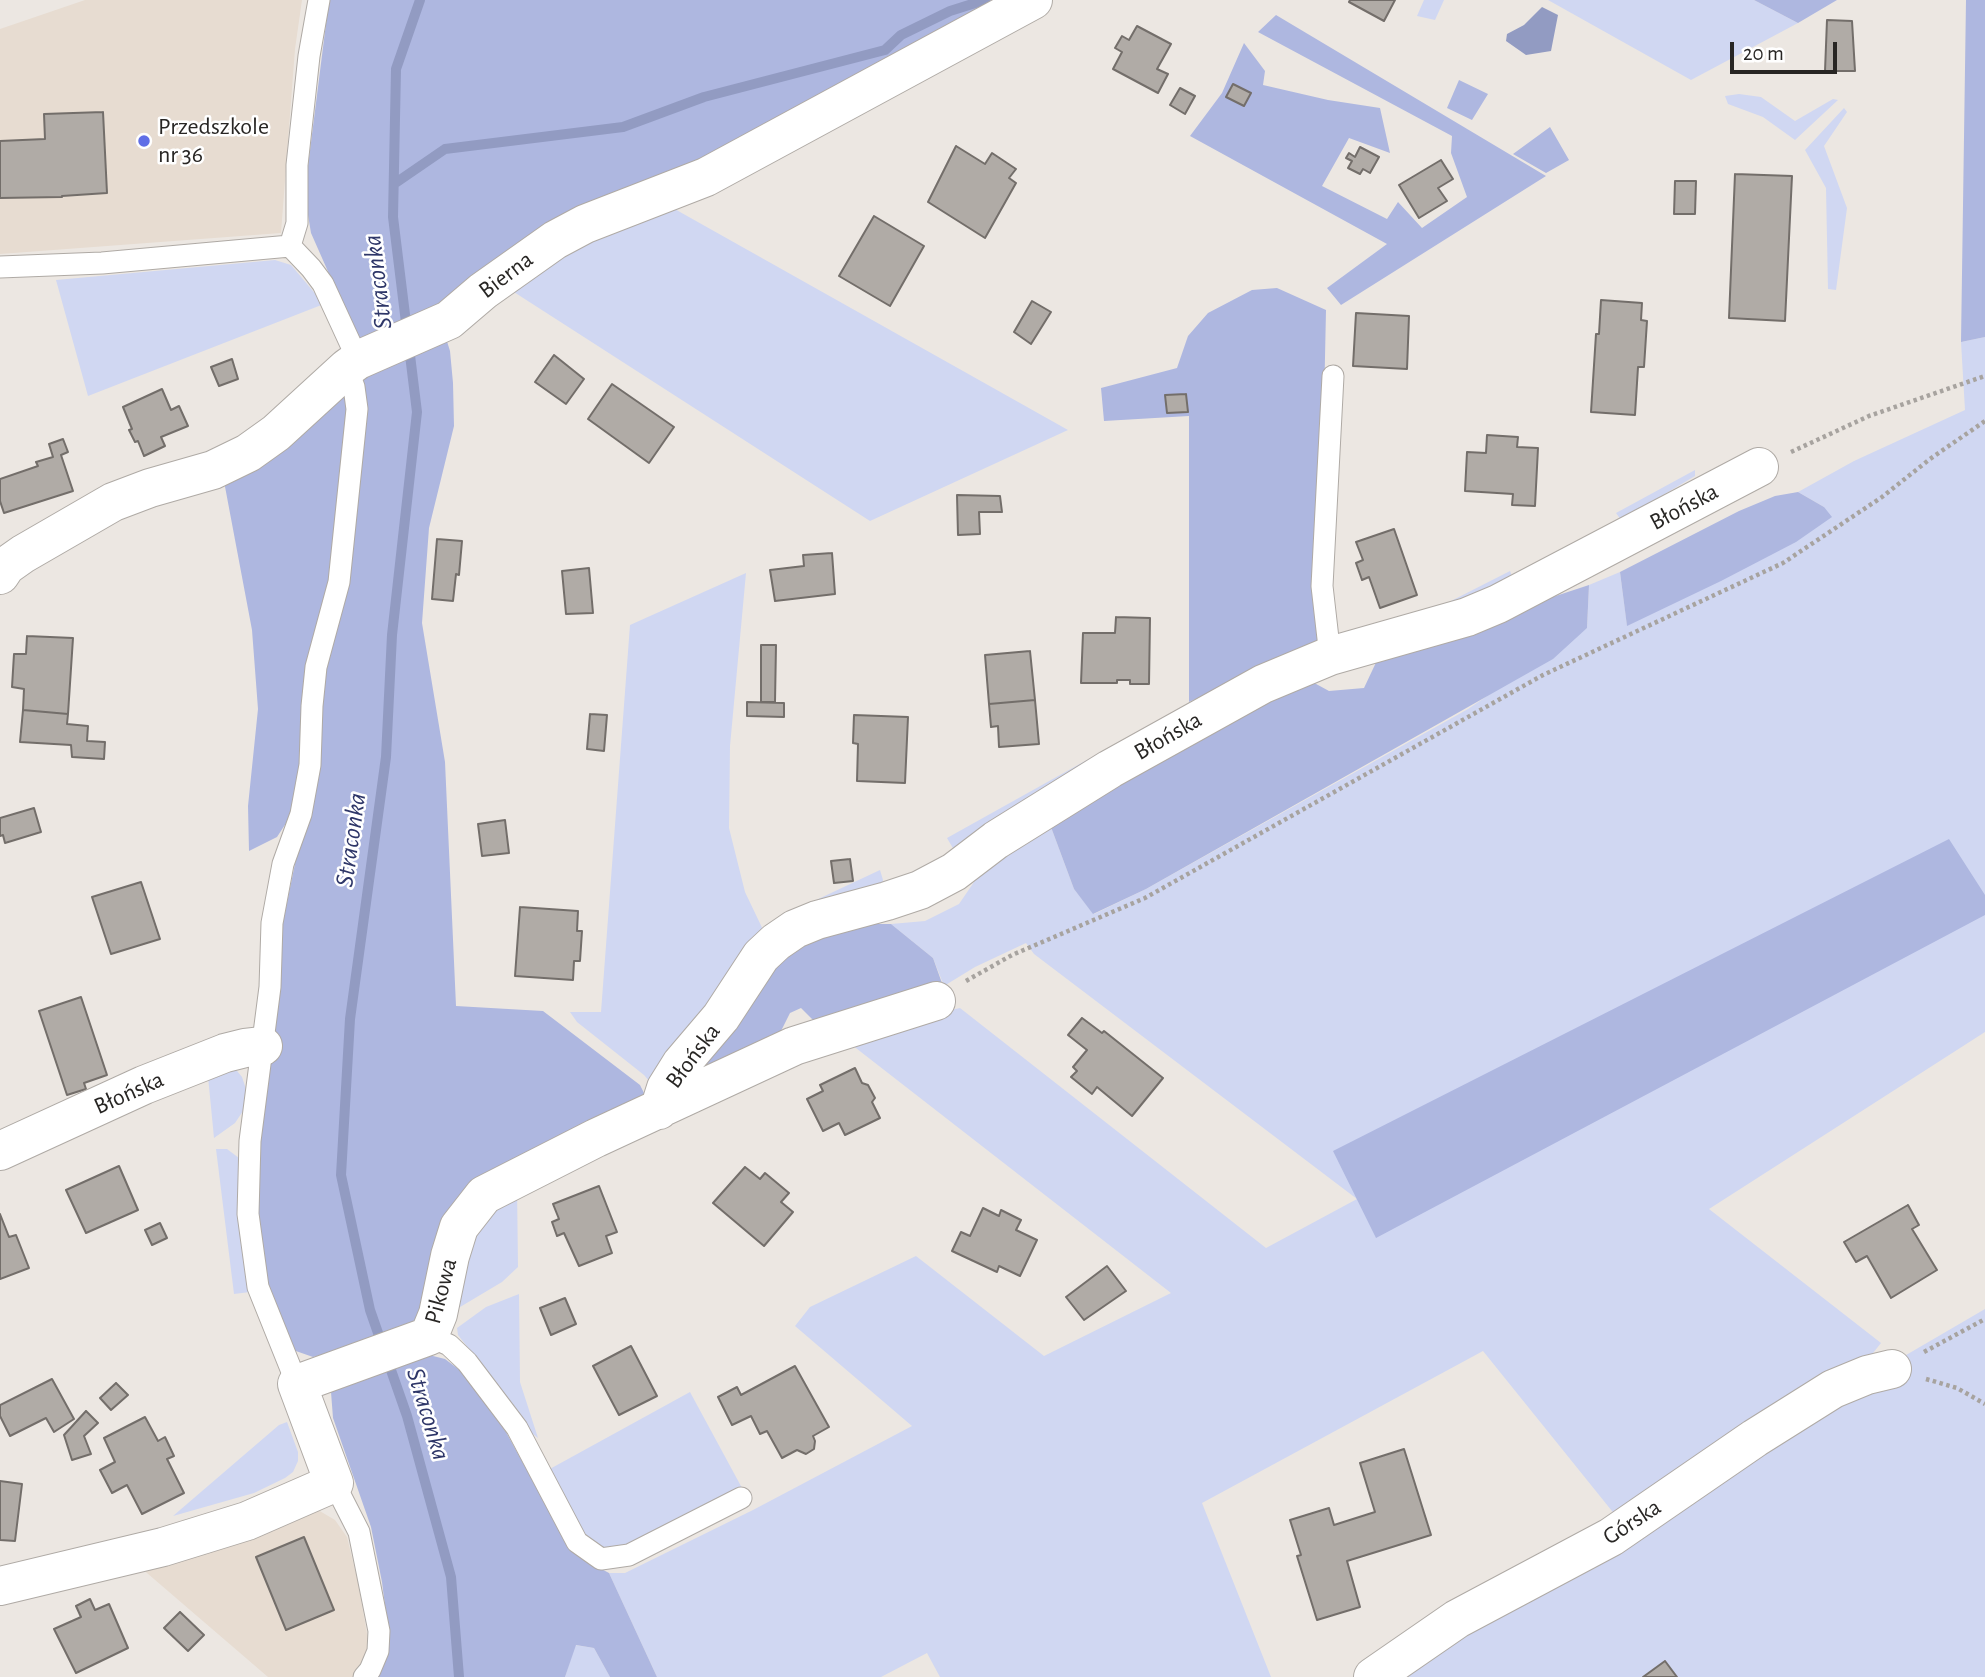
<!DOCTYPE html>
<html>
<head>
<meta charset="utf-8">
<style>
  body { margin:0 }
  #map { position:relative; width:1985px; height:1677px; overflow:hidden; background:#ece7e2; font-family:"Alegreya Sans",sans-serif }
  canvas { display:block }
  .scale { position:absolute; left:1730px; top:42px; width:107px; height:32px; box-sizing:border-box; border:4px solid #282624; border-top:0; padding-left:9px; font-size:21px; line-height:24px; white-space:nowrap; color:#282624; -webkit-text-stroke:5px #fff; paint-order:stroke }
</style>
</head>
<body>
<div id="map">
<canvas width="1985" height="1677"></canvas>
<div class="scale">20 m</div>
</div>
<script>
const g = document.querySelector('canvas').getContext('2d');
g.lineJoin = 'round';
function fill(path, color) {
  g.fillStyle = color;
  g.fill(path, 'evenodd');
}
function shape(rows) {
  const path = new Path2D();
  for (const r of rows) {
    path.moveTo(r[0], r[1]);
    for (let i = 2; i < r.length; i += 2) path.lineTo(r[i], r[i + 1]);
  }
  return path;
}
function trace(path, color, width, dash) {
  g.strokeStyle = color;
  g.lineWidth = width;
  g.lineCap = dash ? 'butt' : 'round';
  g.setLineDash(dash || []);
  g.stroke(path);
}
function write(font, color, halo, rows, align = 'center') {
  g.font = font + ' "Alegreya Sans",sans-serif';
  g.lineWidth = 5;
  g.setLineDash([]);
  g.textBaseline = 'middle';
  g.strokeStyle = halo;
  g.fillStyle = color;
  for (const [text, x, y, turn = 0] of rows) {
    g.save();
    g.translate(x, y);
    g.rotate((+turn || 0) * Math.PI / 180);
    g.textAlign = isNaN(turn) ? turn : align;
    if (halo) g.strokeText(text, 0, 0);
    g.fillText(text, 0, 0);
    g.restore();
  }
}
const built = shape([
  [85,0,302,0,295,49,281,233,0,254,0,29],
  [318,1510,335,1520,347,1537,358,1582,369,1645,363,1666,353,1677,268,1677,140,1567]
]);
const green = shape([
  [1424,0,1444,0,1435,20,1417,16],
  [1548,0,1754,0,1798,23,1691,80],
  [1739,94,1761,97,1795,121,1833,99,1838,100,1795,140,1763,117,1728,104,1725,96],
  [1844,108,1847,112,1824,146,1847,208,1836,290,1828,289,1826,188,1805,150],
  [664,203,1068,430,870,521,503,285],
  [275,260,291,265,324,304,88,396,56,280],
  [1985,337,1985,1032,1709,1209,1881,1343,1869,1358,1620,1521,1483,1351,1202,1503,1271,1677,940,1677,927,1653,881,1677,657,1677,609,1573,625,1573,753,1510,912,1426,795,1326,810,1307,916,1256,1044,1356,1171,1293,843,1038,891,1023,960,1008,1266,1248,1357,1199,1034,954,1026,943,975,967,944,986,933,958,891,924,925,921,959,904,985,866,1048,819,1074,889,1094,914,1146,889,1468,709,1587,628,1589,585,1620,572,1627,625,1824,507,1798,492,1854,461,1965,410,1961,342],
  [1695,470,1695,476,1621,520,1616,513],
  [1510,571,1515,584,1455,608,1451,601],
  [746,573,730,746,729,828,745,892,767,938,655,1088,644,1075,577,1022,570,1012,601,1012,630,625],
  [1094,756,1095,764,954,850,947,838],
  [880,870,883,880,881,888,814,901],
  [207,1066,233,1066,242,1077,247,1092,243,1111,235,1123,214,1138],
  [216,1149,227,1149,239,1158,241,1220,250,1292,234,1294],
  [517,1186,518,1267,502,1282,450,1313,468,1231],
  [519,1294,520,1382,538,1438,520,1424,487,1372,458,1335,457,1328,486,1307],
  [1985,1309,1985,1677,1384,1677,1901,1358],
  [690,1392,742,1488,609,1554,590,1546,548,1470],
  [287,1422,298,1452,298,1461,293,1472,285,1478,254,1493,173,1516,279,1425],
  [575,1645,594,1648,610,1677,565,1677]
]);
const forest = shape([
  [329,0,1021,0,478,287,360,344,311,233,306,203,308,166],
  [1754,0,1837,0,1798,23],
  [1966,0,1985,0,1985,337,1961,342],
  [1276,15,1546,176,1341,305,1327,288,1387,244,1190,136,1222,93,1244,43,1265,71,1263,85,1328,100,1380,108,1390,153,1349,138,1322,186,1387,219,1398,202,1422,228,1467,197,1451,153,1452,136,1258,32],
  [1459,80,1488,94,1472,120,1447,108],
  [1550,127,1569,160,1546,173,1513,154],
  [1277,288,1326,310,1319,641,1189,702,1189,416,1104,421,1101,388,1177,368,1188,336,1208,313,1252,290],
  [445,335,450,351,453,383,454,426,429,528,422,623,445,762,456,1006,543,1011,640,1085,645,1095,504,1175,437,1274,415,1320,392,1336,313,1357,293,1350,266,1286,256,1215,259,1143,282,927,305,815,315,709,363,407,364,370],
  [344,388,353,410,304,766,294,811,277,837,249,851,248,806,258,709,252,630,223,476],
  [1798,492,1824,507,1832,517,1796,542,1721,581,1627,626,1620,572,1739,511,1775,496],
  [1589,585,1587,628,1553,659,1146,889,1093,914,1074,889,1048,819,1307,679,1329,691,1364,688,1380,654],
  [1949,839,1985,895,1985,915,1376,1238,1333,1151],
  [859,924,891,924,933,958,943,986,817,1024,801,1008,790,1013,781,1031,763,1046,687,1086,772,956],
  [429,1355,445,1359,461,1371,506,1432,569,1547,590,1563,609,1573,657,1677,610,1677,594,1648,576,1645,565,1677,375,1677,388,1629,382,1582,371,1527,333,1418,331,1392]
]);
const water = shape([
  [1542,7,1558,15,1551,51,1526,55,1506,41,1507,34,1524,25]
]);
const stream = shape([
  [420,0,396,69,393,217,417,412,392,635,386,757,350,1019,341,1175,370,1310,407,1416,451,1577,459,1677],
  [394,184,445,149,623,127,704,97,885,50,901,35,950,11,985,0]
]);
const building = shape([
  [1350,0,1395,0,1384,21,1349,2,1350,0],
  [1827,20,1852,21,1855,71,1825,71,1827,20],
  [1137,26,1171,44,1157,69,1168,74,1158,93,1113,69,1122,52,1115,48,1122,36,1129,40,1137,26],
  [1233,84,1251,93,1244,106,1226,97,1233,84],
  [1180,88,1195,96,1185,114,1170,105,1180,88],
  [103,112,107,193,62,196,62,197,0,198,0,141,45,139,44,114,103,112],
  [956,146,985,164,992,153,1016,169,1009,178,1016,183,985,238,928,202,956,146],
  [1360,147,1379,157,1370,173,1363,169,1360,174,1348,168,1352,161,1346,158,1349,153,1355,157,1360,147],
  [1441,160,1453,179,1438,188,1447,201,1419,218,1399,185,1441,160],
  [1735,174,1792,176,1785,321,1729,318,1735,174],
  [1675,181,1696,181,1695,214,1674,214,1675,181],
  [874,216,924,246,890,306,839,276,874,216],
  [1601,300,1642,303,1641,320,1647,321,1644,367,1638,367,1635,415,1591,412,1596,334,1599,334,1601,300],
  [1032,301,1051,312,1031,344,1014,332,1032,301],
  [1356,313,1409,316,1407,369,1353,366,1356,313],
  [554,355,584,379,566,404,535,382,554,355],
  [232,359,238,379,219,386,211,367,232,359],
  [612,384,674,427,649,463,588,419,612,384],
  [162,389,171,410,179,406,188,426,161,437,165,446,144,456,138,441,135,442,129,430,132,429,123,407,162,389],
  [1186,394,1188,412,1167,413,1165,395,1186,394],
  [1487,435,1518,437,1517,447,1538,448,1535,506,1512,505,1513,494,1465,491,1467,452,1486,453,1487,435],
  [63,439,68,452,61,455,73,491,4,513,0,501,0,479,38,466,36,462,53,457,49,444,63,439],
  [957,495,1000,496,1002,512,979,512,980,534,958,535,957,495],
  [1394,529,1417,595,1380,608,1369,577,1362,580,1356,563,1363,560,1356,542,1394,529],
  [437,539,462,541,459,575,456,574,453,601,432,599,437,539],
  [832,553,835,594,775,601,770,570,804,566,803,555,832,553],
  [589,568,593,613,566,614,562,571,589,568],
  [1116,617,1150,618,1149,684,1130,684,1130,680,1117,680,1117,683,1081,683,1083,633,1115,633,1116,617],
  [27,636,73,638,68,714,23,710,24,689,12,687,14,654,26,654,27,636],
  [761,645,776,645,775,702,761,702,761,645],
  [1030,651,1035,700,989,704,985,655,1030,651],
  [1035,700,1039,744,999,747,998,726,991,727,989,704,1035,700],
  [747,702,784,703,784,717,747,716,747,702],
  [23,710,68,714,67,724,88,726,87,741,105,742,104,759,72,757,71,745,20,742,23,710],
  [590,714,607,715,604,751,587,749,590,714],
  [854,715,908,717,905,783,857,781,858,744,853,743,854,715],
  [34,808,41,832,5,843,3,835,0,836,0,818,34,808],
  [505,820,509,853,482,856,478,824,505,820],
  [850,859,853,881,834,883,831,861,850,859],
  [141,882,160,939,111,954,92,897,141,882],
  [520,907,578,911,577,931,582,931,580,961,574,961,573,980,515,976,520,907],
  [81,997,107,1075,84,1083,86,1089,67,1095,39,1011,81,997],
  [1082,1018,1102,1033,1104,1031,1163,1078,1132,1116,1097,1087,1092,1094,1071,1077,1077,1071,1073,1067,1087,1050,1068,1035,1082,1018],
  [855,1068,862,1083,868,1085,875,1098,872,1102,880,1118,845,1135,839,1123,823,1131,807,1099,823,1091,820,1085,855,1068],
  [119,1166,138,1210,86,1233,66,1190,119,1166],
  [745,1167,760,1179,765,1173,789,1193,781,1202,793,1212,764,1246,713,1203,745,1167],
  [599,1186,617,1232,606,1236,612,1253,579,1266,564,1233,557,1236,552,1222,559,1219,553,1204,599,1186],
  [1908,1205,1919,1225,1912,1229,1937,1270,1891,1298,1867,1256,1856,1262,1844,1242,1908,1205],
  [983,1208,999,1216,1001,1210,1021,1220,1016,1230,1037,1240,1020,1276,999,1266,997,1272,952,1251,961,1232,970,1236,983,1208],
  [0,1214,9,1237,16,1235,29,1268,0,1279,0,1214],
  [160,1223,167,1238,152,1245,145,1230,160,1223],
  [1107,1266,1126,1291,1084,1320,1066,1297,1107,1266],
  [565,1298,576,1324,551,1335,540,1308,565,1298],
  [631,1346,657,1396,619,1415,593,1366,631,1346],
  [795,1366,829,1427,813,1436,815,1441,814,1449,806,1454,797,1450,782,1458,767,1431,760,1434,751,1416,732,1425,718,1397,737,1387,741,1395,795,1366],
  [52,1379,74,1419,54,1432,46,1418,10,1436,0,1416,0,1405,52,1379],
  [116,1383,128,1395,111,1410,100,1398,116,1383],
  [86,1411,98,1423,84,1436,91,1454,72,1460,64,1435,86,1411],
  [145,1417,158,1441,165,1437,174,1456,167,1459,184,1493,142,1514,127,1485,112,1493,100,1470,115,1462,104,1438,145,1417],
  [1404,1449,1431,1535,1347,1561,1360,1607,1317,1620,1297,1556,1301,1555,1290,1520,1329,1508,1334,1525,1375,1512,1360,1463,1404,1449],
  [0,1481,22,1484,15,1541,0,1540,0,1481],
  [304,1537,334,1610,286,1630,256,1557,304,1537],
  [90,1599,95,1610,109,1604,128,1648,76,1673,54,1629,81,1617,76,1606,90,1599],
  [180,1612,204,1635,188,1651,164,1628,180,1612],
  [1665,1661,1677,1677,1643,1677,1665,1661]
]);
const path = shape([
  [1791,452,1869,416,1985,376],
  [966,981,1012,955,1145,898,1543,675,1783,563,1882,497,1930,459,1985,421],
  [1924,1352,1985,1319],
  [1926,1379,1957,1388,1985,1404]
]);
const lane = shape([
  [290,246,297,223,297,165,309,56,319,0],
  [290,246,311,268,323,284,358,360],
  [0,267,102,263,290,246],
  [1330,656,1322,586,1333,376],
  [429,1336,449,1345,467,1362,517,1428,577,1542,601,1559,629,1555,741,1498],
  [297,1384,258,1287,248,1214,250,1141,270,987,272,923,283,864,301,814,310,765,312,706,316,667,339,582,357,409,354,387,347,368],
  [334,1483,359,1532,379,1631,378,1651,370,1670,364,1677]
]);
const street = shape([
  [0,575,6,566,23,554,113,502,150,488,213,470,248,453,276,433,347,368,358,360,449,320,483,291,555,240,585,224,706,177,1033,0],
  [659,1110,666,1088,681,1064,721,1017,761,956,776,942,795,929,817,920,887,901,920,890,954,872,996,840,1110,769,1263,684,1330,656,1467,617,1498,604,1759,467],
  [0,1151,144,1085,225,1053,245,1048,263,1046],
  [0,1586,163,1547,247,1521,334,1483,297,1384,429,1336,438,1314,450,1256,459,1227,484,1195,596,1138,794,1046,936,1001],
  [1373,1677,1457,1619,1611,1537,1755,1438,1833,1389,1867,1375,1892,1369]
]);
const markers = [
  [144,141,7,"#606ee6"]
];
const poiNames = [
  ["Przedszkole",158,127],
  ["nr 36",158,155]
];
const streetNames = [
  ["Bierna",506,275,-37],
  ["Błońska",1684,507,-28],
  ["Błońska",1168,736,-30],
  ["Błońska",693,1056,-53],
  ["Błońska",129,1093,-24],
  ["Pikowa",441,1291,-75],
  ["Górska",1632,1522,-33]
];
const waterNames = [
  ["Straconka",378,282,-97],
  ["Straconka",351,840,-82],
  ["Straconka",428,1414,73]
];
fill(built, '#e7dcd1');
fill(green, '#d0d7f2');
fill(forest, '#aeb7e0');
fill(water, '#929bc2');
trace(stream, '#929bc2', 10);
fill(building, '#b0aba6');
trace(building, '#736e6a', 2);
trace(lane, '#afaaa5', 23);
trace(street, '#afaaa5', 40);
trace(path, '#a7a39f', 4.5, [3.5, 3.5]);
trace(lane, '#fff', 21);
trace(street, '#fff', 38);
for (const [x, y, r, color] of markers) {
  const dot = new Path2D();
  dot.arc(x, y, r, 0, 2 * Math.PI);
  g.fillStyle = color;
  g.fill(dot);
  trace(dot, '#fff', 2.5);
}
write('24px', '#282624', '#fff', poiNames, 'left');
write('24px', '#282624', '#fff', streetNames);
write('italic 26px', '#2e3668', '#fff', waterNames);
</script>
</body>
</html>
